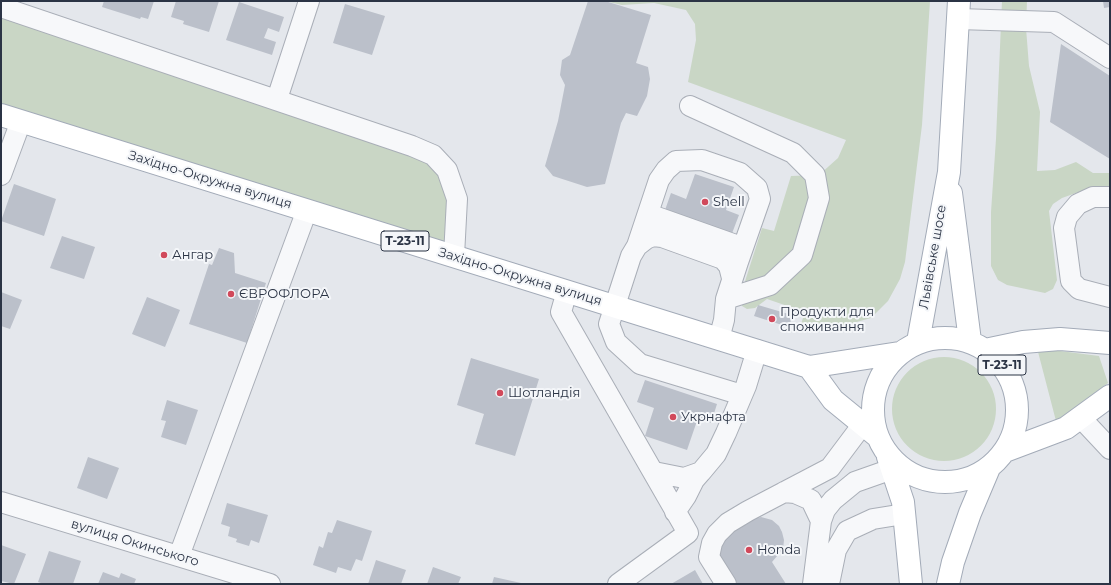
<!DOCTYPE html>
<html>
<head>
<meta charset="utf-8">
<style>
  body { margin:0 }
  #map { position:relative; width:1111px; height:585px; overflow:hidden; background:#e4e7ec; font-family:Montserrat,sans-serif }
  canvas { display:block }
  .frame { position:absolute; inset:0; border:2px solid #2b3445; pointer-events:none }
</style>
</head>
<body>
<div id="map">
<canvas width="1111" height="585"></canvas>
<div class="frame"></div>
</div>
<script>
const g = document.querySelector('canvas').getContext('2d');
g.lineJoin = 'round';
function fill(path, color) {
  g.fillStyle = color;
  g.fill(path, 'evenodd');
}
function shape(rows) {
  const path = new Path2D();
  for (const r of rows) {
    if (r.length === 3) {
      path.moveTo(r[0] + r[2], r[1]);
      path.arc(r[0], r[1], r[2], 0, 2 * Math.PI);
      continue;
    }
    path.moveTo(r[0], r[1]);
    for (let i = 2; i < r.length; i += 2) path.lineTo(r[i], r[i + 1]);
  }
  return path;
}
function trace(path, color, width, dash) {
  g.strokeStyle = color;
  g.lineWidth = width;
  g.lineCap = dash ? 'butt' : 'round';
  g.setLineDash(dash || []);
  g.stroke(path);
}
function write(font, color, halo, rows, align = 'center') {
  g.font = font + ' Montserrat,sans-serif';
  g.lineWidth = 4;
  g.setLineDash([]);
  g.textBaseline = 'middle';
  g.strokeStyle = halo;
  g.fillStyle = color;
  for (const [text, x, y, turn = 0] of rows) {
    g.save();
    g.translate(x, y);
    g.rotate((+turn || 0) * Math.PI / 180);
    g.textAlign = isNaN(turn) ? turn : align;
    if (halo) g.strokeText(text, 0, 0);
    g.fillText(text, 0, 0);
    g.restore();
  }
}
const green = shape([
  [605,1,930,1,922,125,905,262,900,279,888,301,871,318,821,332,800,327,805,312,767,299,755,308,747,309,742,306,740,297,762,228,774,231,791,176,819,175,838,158,846,140,688,82,696,40,695,24,686,10,654,3,622,5],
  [1002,1,1027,1,1026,28,1029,66,1040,112,1037,171,1055,170,1076,162,1093,173,1110,173,1110,187,1087,189,1062,198,1053,204,1049,211,1057,280,1053,289,1045,293,1007,285,998,280,991,266,991,212,996,139],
  [1,15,429,161,440,174,450,200,447,246,1,107],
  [1037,348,1099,356,1108,383,1056,421],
  [944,409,52]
]);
const building = shape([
  [104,1,154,1,148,19,141,17,140,19,102,7],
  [176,1,219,1,209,32,183,24,184,21,171,17],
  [588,1,605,1,651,15,636,63,648,67,650,79,647,96,637,116,626,113,621,123,605,184,587,187,553,176,545,166,558,121,565,85,560,75,562,60,570,55],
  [1103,1,1110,1,1110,7,1104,8],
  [239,2,284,17,279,32,268,28,264,38,276,42,272,55,226,40],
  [345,4,385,16,372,55,333,43],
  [1061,44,1110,76,1110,159,1050,122],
  [695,174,734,187,726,210,739,215,731,236,664,213,671,193,686,199],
  [14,184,56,199,44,236,1,221],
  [62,236,95,247,84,279,50,268],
  [219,248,234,253,235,273,266,283,247,343,189,324,209,264,212,265],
  [1,292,22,300,10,329,1,326],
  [147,297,180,310,165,347,132,334],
  [758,305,792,315,790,324,783,322,782,325,754,316],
  [471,358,539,379,515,456,475,444,484,414,457,405],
  [645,380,717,404,711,423,698,418,687,450,645,436,654,408,637,402],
  [167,400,198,410,186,445,161,437,166,421,161,420],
  [88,457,119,468,107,499,77,488],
  [227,503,268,515,259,543,251,540,249,546,236,542,237,539,228,536,230,527,221,524],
  [761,517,772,520,779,526,782,532,784,540,783,549,772,562,786,584,738,584,714,550,742,518,746,524,752,519],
  [337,520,372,531,362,561,356,559,351,571,338,567,336,573,313,565,319,546,323,548,328,532,332,533],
  [1,545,26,554,14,584,1,581],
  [49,551,81,561,73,584,44,584,38,582],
  [376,560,406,570,401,584,368,584],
  [433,567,461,577,458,584,427,584],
  [695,570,703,584,671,584],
  [103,572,119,578,121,573,136,579,134,584,98,584],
  [494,577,521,583,521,584,492,584]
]);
const minor = shape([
  [1,7,412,146,433,155,447,170,457,199,454,256],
  [958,19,1054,22,1110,58],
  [277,99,309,1],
  [690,106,793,153,815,175,819,198,802,255,770,285,726,299],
  [1,175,21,121],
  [1110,197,1093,197,1078,204,1067,217,1064,228,1071,281,1079,289,1110,297],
  [646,219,659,180,666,170,676,161,702,160,740,173,757,188,760,199,738,262],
  [637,246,646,239,653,236,662,237,723,259,729,266,732,278],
  [567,291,561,312,688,533,618,584],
  [719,339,724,320,726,299,738,262,738,252,733,244,654,216,646,219,637,246,631,256,609,324,616,342,640,364,742,395],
  [1080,417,1110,449],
  [654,472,684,478,701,472,716,454,726,433,746,386,757,350],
  [784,492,795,493,811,500,821,521],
  [1,502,270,584],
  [675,512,686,496,694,480,701,472],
  [179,556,307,210],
  [726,584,709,557,712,543,717,534,728,523,748,511,830,468,863,424],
  [813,584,821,521,825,510,833,500,855,482,892,469],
  [829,584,836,550,847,531,873,519,904,514]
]);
const major = shape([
  [1,115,809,367,899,353],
  [951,193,970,341],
  [945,410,72],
  [918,342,949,172,959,1],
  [985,350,1023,342,1060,339,1110,343],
  [809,367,833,400,877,436],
  [1005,451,1066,428,1110,396],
  [888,457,903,502,911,584],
  [948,584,953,562,970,513,989,468]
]);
const markers = [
  [705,202,4,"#d1495b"],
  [164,255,4,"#d1495b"],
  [231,294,4,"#d1495b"],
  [772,319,4,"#d1495b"],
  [500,393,4,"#d1495b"],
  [673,417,4,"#d1495b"],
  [749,550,4,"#d1495b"]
];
const shields = [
  [405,241,48],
  [1002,365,48]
];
const shieldNames = [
  ["Т-23-11",405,241],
  ["Т-23-11",1002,365]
];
const streetNames = [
  ["Західно-Окружна вулиця",210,180,17],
  ["Львівське шосе",933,257,-80],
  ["Західно-Окружна вулиця",520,277,17],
  ["вулиця Окинського",135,543,17]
];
const poiNames = [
  ["Shell",713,202],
  ["Ангар",172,255],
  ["ЄВРОФЛОРА",239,294],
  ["Продукти для",780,312],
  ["споживання",780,327],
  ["Шотландія",508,393],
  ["Укрнафта",681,417],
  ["Honda",757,550]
];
fill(green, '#c9d6c5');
fill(building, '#bbc0ca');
trace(minor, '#a9aeb7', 22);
trace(major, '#a3abb8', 24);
trace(minor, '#f7f8fa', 20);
trace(major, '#fff', 22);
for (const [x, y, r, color] of markers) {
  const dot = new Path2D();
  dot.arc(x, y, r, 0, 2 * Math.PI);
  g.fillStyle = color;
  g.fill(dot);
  trace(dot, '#f4f6f9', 1.5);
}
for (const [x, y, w] of shields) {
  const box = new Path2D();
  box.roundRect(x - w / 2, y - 10, w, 20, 3);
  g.fillStyle = '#f4f6f9';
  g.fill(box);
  trace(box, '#2b3445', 1);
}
write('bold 12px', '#2b3445', null, shieldNames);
write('13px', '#2b3445', '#f4f6f9', streetNames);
write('13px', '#2b3445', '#f4f6f9', poiNames, 'left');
</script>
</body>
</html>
